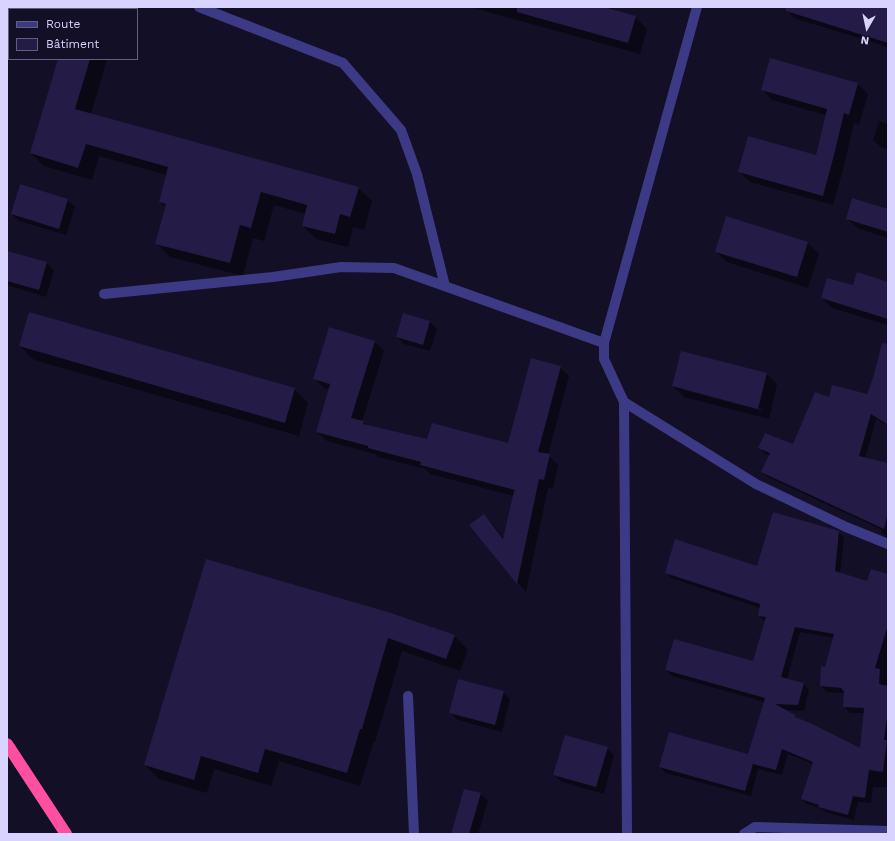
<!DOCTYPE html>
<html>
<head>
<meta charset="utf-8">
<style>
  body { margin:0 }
  #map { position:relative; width:895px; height:841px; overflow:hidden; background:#130f26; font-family:"Work Sans",sans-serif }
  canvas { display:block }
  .frame { position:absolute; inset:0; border:8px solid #d9d4ff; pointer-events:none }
  .legend { position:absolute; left:8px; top:8px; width:130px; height:52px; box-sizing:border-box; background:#130f26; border:1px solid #625e7d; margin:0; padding:5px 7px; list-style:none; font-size:12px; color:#d9d4ff }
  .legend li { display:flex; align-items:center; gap:8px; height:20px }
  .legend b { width:20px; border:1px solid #625e7d }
  .north { position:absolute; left:847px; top:8px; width:40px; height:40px; -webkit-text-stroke:3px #130f26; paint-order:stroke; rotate:189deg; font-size:11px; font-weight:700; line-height:16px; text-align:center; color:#d9d4ff }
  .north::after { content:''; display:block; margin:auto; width:14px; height:18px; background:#d9d4ff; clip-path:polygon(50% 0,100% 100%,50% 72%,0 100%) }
</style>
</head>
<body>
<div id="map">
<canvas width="895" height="841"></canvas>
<div class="frame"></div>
<ul class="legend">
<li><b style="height:5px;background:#3d3a85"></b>Route</li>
<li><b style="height:11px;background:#241b47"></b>Bâtiment</li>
</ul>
<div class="north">N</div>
</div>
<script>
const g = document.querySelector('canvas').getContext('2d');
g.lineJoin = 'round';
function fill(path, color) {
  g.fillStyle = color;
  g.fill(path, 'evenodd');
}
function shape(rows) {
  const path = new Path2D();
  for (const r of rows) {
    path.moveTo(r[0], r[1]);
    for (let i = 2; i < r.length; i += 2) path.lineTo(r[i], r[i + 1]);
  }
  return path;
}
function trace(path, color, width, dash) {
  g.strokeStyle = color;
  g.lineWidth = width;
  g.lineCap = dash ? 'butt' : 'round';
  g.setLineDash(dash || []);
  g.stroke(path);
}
const shadow = shape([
  [74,7,122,7,121,9,73,9],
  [470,7,613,7,612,10,635,17,647,29,640,54],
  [788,7,888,7,888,47,794,18,787,11],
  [59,59,107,59,91,114,358,188,372,201,364,230,353,227,348,247,316,239,303,226,306,214,274,205,264,241,253,238,243,276,170,257,156,243,166,208,160,202,167,175,99,156,92,180,44,166,31,153],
  [771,59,858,84,868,94,859,125,854,123,844,166,833,205,750,182,739,171,817,156,826,115,772,100,762,89],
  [879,121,888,124,888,149,881,147,873,140],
  [67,200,75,207,66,235,19,221,12,214],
  [888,210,888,238,857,228,847,218],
  [808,243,819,254,808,288,727,262,716,252],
  [7,252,47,263,54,271,46,297,7,285],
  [888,283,888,325,832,308,822,298,853,287],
  [429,321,437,329,430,351,404,344,397,337],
  [330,328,375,342,384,351,362,422,368,426,428,440,509,444,560,367,569,376,548,455,558,465,553,489,548,488,526,592,518,583,471,525,484,515,493,524,504,539,514,496,430,474,426,469,378,457,375,454,327,441,317,432,330,390,324,388,314,378],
  [20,346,294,389,308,403,299,436,34,360],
  [888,369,888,426,876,419,865,458,888,464,888,539,881,532,882,530,768,477,762,472,770,455,765,454,760,448,794,446,830,398,867,395],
  [767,374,777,385,769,419,684,397,673,386],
  [684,388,763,409,763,411,684,390],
  [838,532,844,538,840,574,868,582,888,576,888,787,873,787,871,803,858,802,854,820,825,812,822,809,807,804,802,799,813,764,788,754,782,775,758,769,751,796,666,773,660,767,749,756,765,702,672,676,666,670,754,662,766,622,759,616,760,608,671,578,666,572,758,568],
  [800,632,834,638,821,686,827,692,845,693,844,707,850,713,865,713,861,750,798,719,795,716,783,710,804,711,809,690,804,684,787,679],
  [207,560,454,636,468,650,460,671,402,651,375,742,374,741,360,786,279,761,271,786,214,769,207,793,159,779,145,765],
  [503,692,510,699,502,732,458,720,450,713],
  [607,748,614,755,604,794,562,782,554,775],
  [480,794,488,801,478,834,452,834]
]);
const building = shape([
  [517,7,604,7,636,16,628,43,517,12],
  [786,7,888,7,888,43,786,11],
  [770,58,858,83,849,115,844,113,834,155,823,196,738,172,748,136,816,155,827,109,761,90],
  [58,59,90,59,75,109,359,187,350,217,340,214,335,234,302,226,307,205,261,192,251,228,240,225,230,263,155,244,166,204,159,202,168,167,86,144,78,168,30,153],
  [20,184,68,199,59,229,11,214],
  [852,198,888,209,888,232,846,219],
  [726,216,808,242,797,277,715,252],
  [7,251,47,262,39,290,7,281],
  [857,272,888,282,888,319,821,298,827,278,853,285],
  [29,312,295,388,285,423,19,346],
  [403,313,430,321,423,345,396,337],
  [329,327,375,341,351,418,364,421,363,424,427,439,432,423,508,443,531,358,561,366,538,452,550,454,544,480,539,479,517,584,469,525,484,514,503,539,514,491,515,490,420,465,421,462,368,448,368,446,316,432,330,384,313,379],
  [882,343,888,344,888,425,871,414,859,456,888,463,888,512,884,529,761,472,770,453,758,448,765,433,793,444,815,392,829,397,832,385,867,394,873,378],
  [681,351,767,373,758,409,672,386],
  [773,512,839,531,835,571,867,581,871,569,888,574,888,625,875,668,880,669,879,684,888,686,888,710,884,740,887,740,883,772,869,770,865,798,853,796,848,815,818,807,819,805,801,799,813,762,782,749,776,770,753,764,745,791,659,767,669,732,748,754,765,698,665,670,674,639,753,661,766,617,758,616,760,604,665,573,675,539,757,566],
  [795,627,834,634,825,667,821,666,820,686,842,688,842,690,844,691,843,707,864,708,860,748,810,723,795,717,795,715,775,704,798,705,804,683,781,677],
  [206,559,391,613,455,635,446,659,388,638,362,729,360,729,347,773,265,749,258,773,201,756,194,780,144,765],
  [458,679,504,691,495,725,449,713],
  [565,735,608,747,596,787,553,775],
  [464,789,481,793,469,834,451,834]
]);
const lane = shape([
  [199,7,343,63,401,130,417,174,445,286],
  [104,294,273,277,341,267,394,268,604,343],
  [408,696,414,834]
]);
const street = shape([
  [624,402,756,484,846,527,888,544],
  [627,834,624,402,604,359,604,343,697,7],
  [744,834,755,827,888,831]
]);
const highway = shape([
  [7,744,66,834]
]);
fill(shadow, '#0007');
fill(building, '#241b47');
trace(lane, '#3d3a85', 10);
trace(street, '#3d3a85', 10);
trace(highway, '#ff4fa3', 12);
</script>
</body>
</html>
